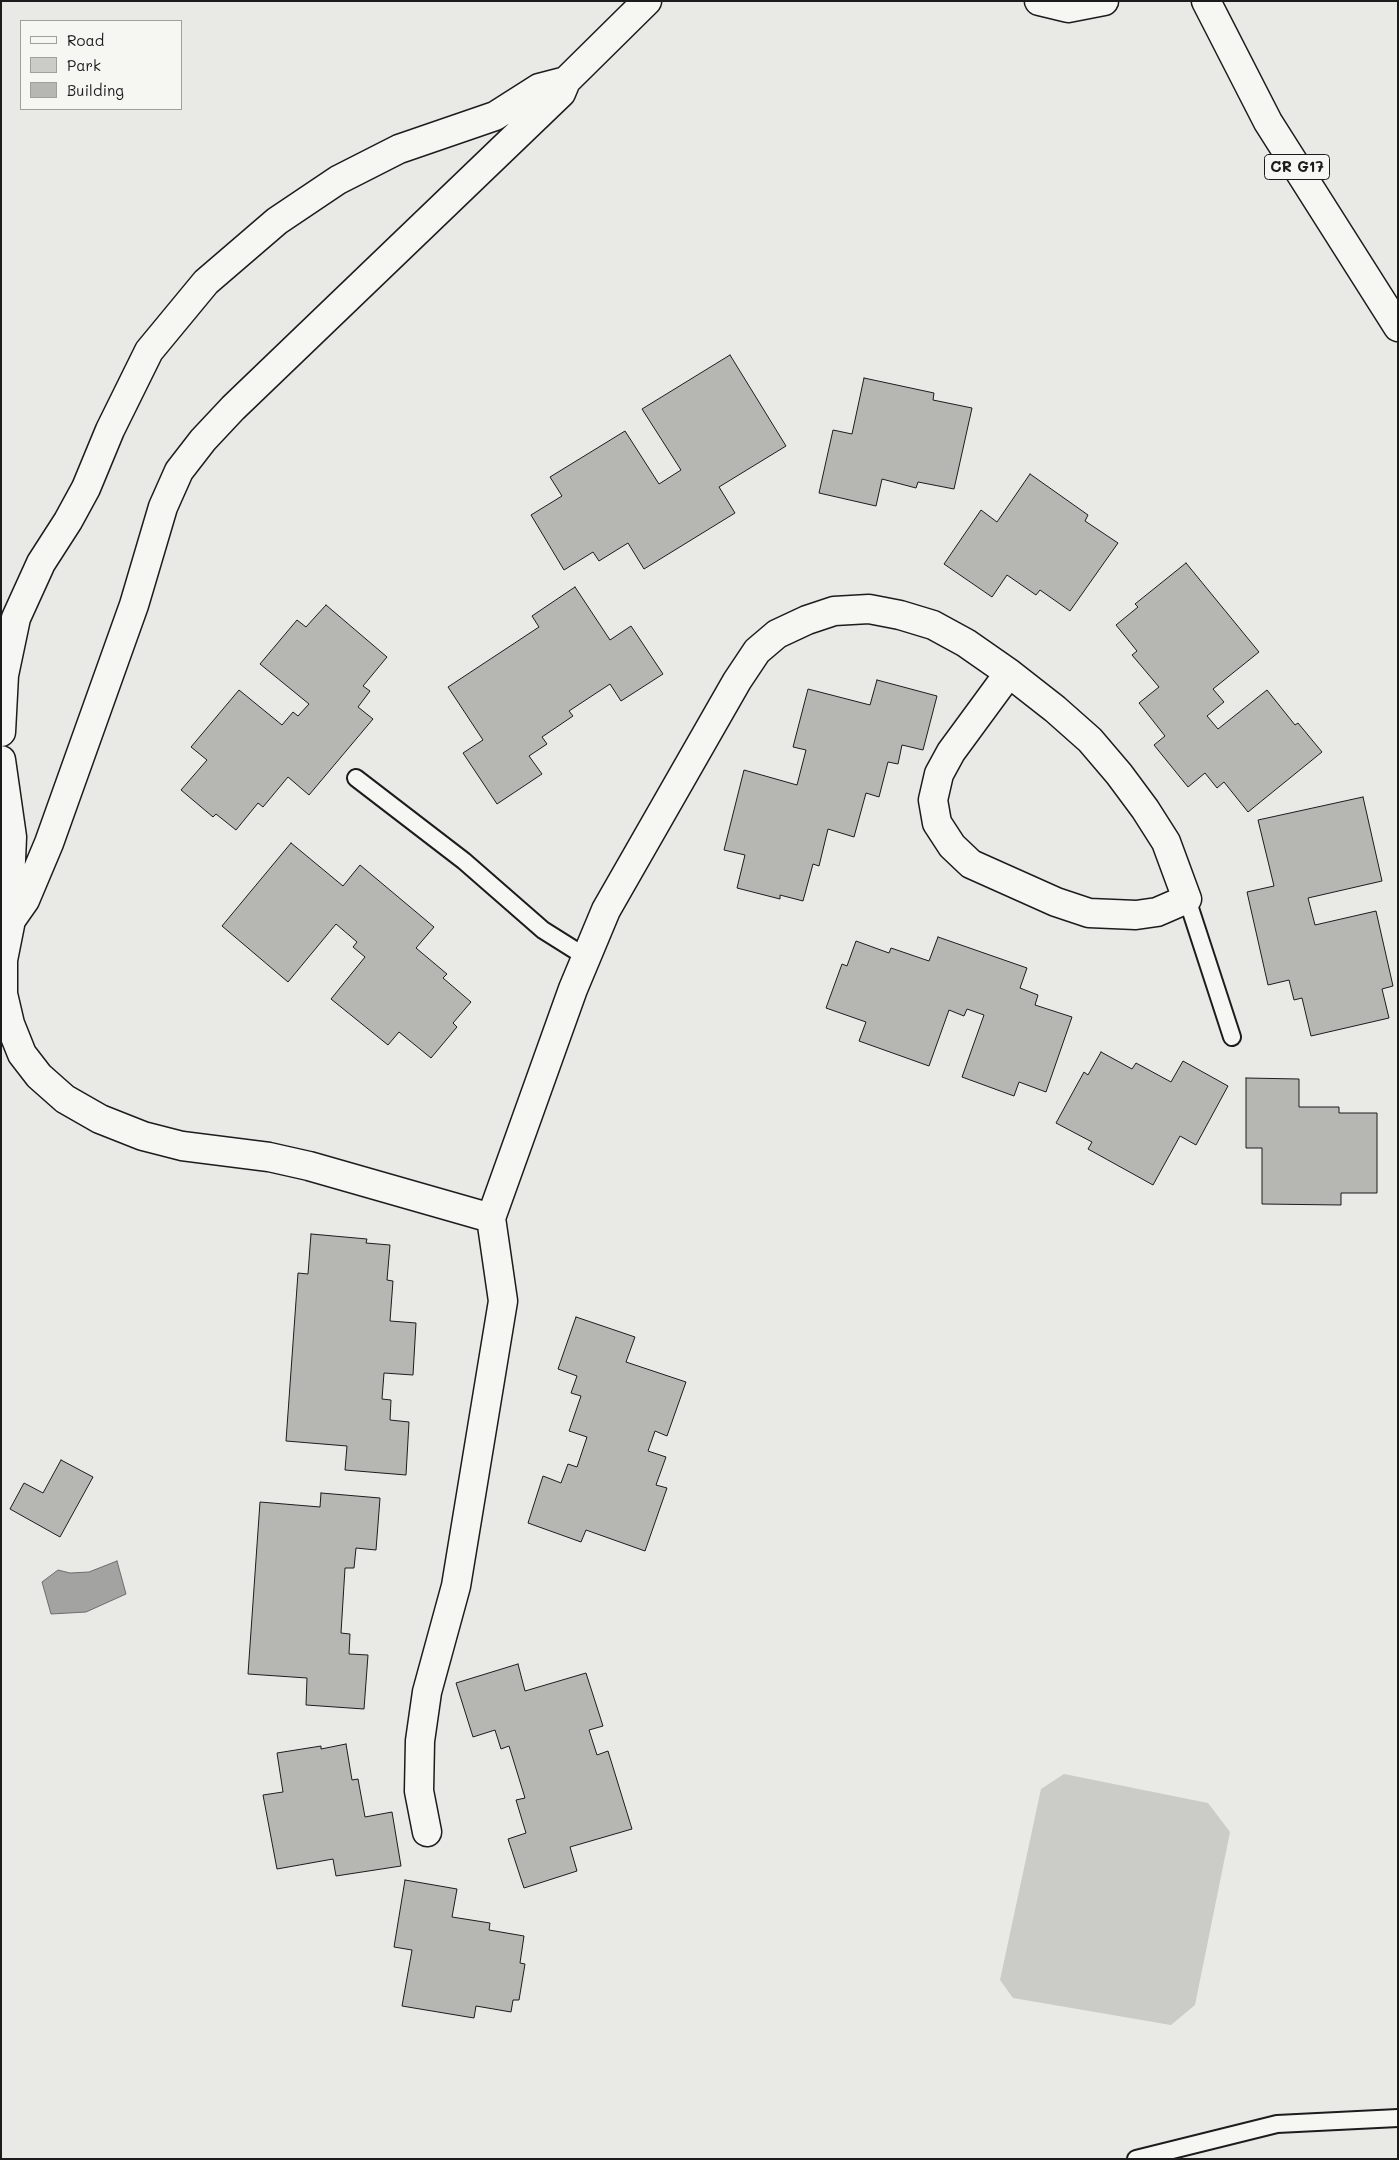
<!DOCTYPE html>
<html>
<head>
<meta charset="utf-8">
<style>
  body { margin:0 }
  #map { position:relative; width:1399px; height:2160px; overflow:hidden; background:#e9e9e5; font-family:Mali,sans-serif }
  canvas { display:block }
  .frame { position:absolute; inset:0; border:2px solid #1c1c1c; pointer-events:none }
  .legend { position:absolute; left:20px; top:20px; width:162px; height:90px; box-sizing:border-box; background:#f6f6f2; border:1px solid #9f9f9c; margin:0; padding:6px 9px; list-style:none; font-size:15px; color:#1c1c1c }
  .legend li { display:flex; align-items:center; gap:10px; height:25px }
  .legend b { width:25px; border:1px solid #9f9f9c }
</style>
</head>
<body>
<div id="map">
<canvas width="1399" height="2160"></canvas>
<div class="frame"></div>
<ul class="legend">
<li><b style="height:6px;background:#f6f6f2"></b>Road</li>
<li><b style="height:14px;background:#cbcbc7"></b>Park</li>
<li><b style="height:14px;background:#b6b6b3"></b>Building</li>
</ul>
</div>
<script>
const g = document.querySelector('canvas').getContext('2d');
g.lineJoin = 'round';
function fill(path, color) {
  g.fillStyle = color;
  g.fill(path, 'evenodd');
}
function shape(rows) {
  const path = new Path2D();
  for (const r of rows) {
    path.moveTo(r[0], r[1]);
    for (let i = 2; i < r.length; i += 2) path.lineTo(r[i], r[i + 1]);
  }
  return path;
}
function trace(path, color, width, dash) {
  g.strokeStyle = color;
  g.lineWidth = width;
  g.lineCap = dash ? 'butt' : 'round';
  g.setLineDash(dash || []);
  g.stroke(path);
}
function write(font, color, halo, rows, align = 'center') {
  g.font = font + ' Mali,sans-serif';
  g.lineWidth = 4;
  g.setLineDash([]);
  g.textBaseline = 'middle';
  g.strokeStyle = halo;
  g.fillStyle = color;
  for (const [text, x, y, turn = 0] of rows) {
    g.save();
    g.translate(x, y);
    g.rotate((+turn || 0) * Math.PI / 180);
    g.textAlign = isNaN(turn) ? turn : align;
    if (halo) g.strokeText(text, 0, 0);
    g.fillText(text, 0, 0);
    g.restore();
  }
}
const green = shape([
  [1064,1774,1208,1803,1230,1832,1195,2005,1171,2025,1013,1998,1000,1980,1041,1789]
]);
const water = shape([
  [117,1561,126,1594,86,1612,51,1614,42,1582,58,1570,70,1573,89,1572,117,1561]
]);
const building = shape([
  [730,355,786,446,719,487,735,513,644,569,628,543,599,561,593,552,564,570,531,515,562,496,550,477,625,431,659,484,681,470,642,409,730,355],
  [864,378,934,393,933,400,972,408,954,489,918,482,916,488,882,479,876,506,819,493,833,430,852,434,864,378],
  [1030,474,1088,515,1085,521,1118,543,1070,611,1040,590,1036,595,1007,575,992,597,944,564,981,510,997,522,1030,474],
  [1186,563,1259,652,1213,689,1224,702,1207,716,1218,729,1267,690,1295,725,1298,723,1322,752,1248,812,1224,782,1217,788,1205,773,1188,787,1154,745,1165,736,1139,703,1159,687,1132,655,1137,651,1116,625,1138,607,1135,604,1186,563],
  [575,587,610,640,631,626,663,674,621,701,610,684,569,711,573,716,542,737,547,744,529,756,542,774,497,804,463,753,483,740,448,687,539,627,532,616,575,587],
  [326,605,387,657,363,686,370,691,358,707,373,719,309,795,288,777,263,807,258,803,236,830,216,814,213,817,181,790,207,760,191,747,239,690,282,725,293,712,298,716,309,704,260,664,297,620,306,627,326,605],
  [877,680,937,696,923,750,902,745,898,764,888,762,879,797,866,793,854,837,828,829,819,866,813,864,803,901,780,895,780,899,737,888,745,855,724,850,744,770,797,785,806,750,793,747,808,689,870,705,877,680],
  [1363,797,1382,881,1308,898,1315,925,1376,911,1393,986,1382,989,1389,1018,1311,1036,1302,998,1294,1000,1289,980,1268,985,1247,892,1274,886,1258,820,1363,797],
  [291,843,343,886,360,865,434,927,416,948,447,974,443,978,471,1002,453,1023,457,1027,431,1058,399,1032,388,1045,331,999,365,957,353,947,357,942,336,924,288,982,222,926,291,843],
  [938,937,1027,968,1020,988,1038,995,1035,1005,1072,1017,1046,1092,1019,1082,1014,1096,962,1077,984,1015,967,1009,964,1016,949,1010,929,1066,859,1041,866,1022,826,1008,842,964,847,966,856,941,889,953,891,948,929,961,938,937],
  [1101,1052,1132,1069,1136,1063,1171,1082,1183,1061,1228,1086,1196,1145,1180,1136,1153,1185,1088,1149,1092,1142,1056,1123,1084,1072,1088,1075,1101,1052],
  [1246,1078,1299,1079,1299,1107,1339,1107,1339,1113,1377,1113,1377,1193,1341,1193,1341,1205,1262,1204,1262,1148,1246,1148,1246,1078],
  [311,1234,367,1239,366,1243,390,1245,387,1280,393,1281,390,1321,416,1323,413,1375,384,1373,382,1399,391,1400,390,1420,409,1422,406,1475,345,1470,347,1446,286,1441,298,1273,308,1274,311,1234],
  [576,1317,635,1337,626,1362,686,1382,667,1436,655,1431,648,1451,666,1457,656,1485,667,1488,645,1551,586,1530,581,1542,528,1523,543,1476,561,1483,568,1464,577,1467,587,1437,569,1431,581,1396,571,1393,577,1376,558,1369,576,1317],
  [61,1460,93,1477,60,1537,10,1509,24,1483,43,1493,61,1460],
  [321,1493,380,1498,376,1550,356,1548,354,1568,345,1568,341,1633,350,1634,349,1654,368,1655,364,1709,306,1705,307,1678,248,1674,260,1502,320,1507,321,1493],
  [518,1664,525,1691,586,1673,603,1726,589,1730,597,1755,608,1751,632,1829,570,1847,577,1871,524,1888,508,1839,526,1833,516,1800,525,1798,509,1746,501,1749,495,1730,473,1737,456,1683,518,1664],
  [346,1744,352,1780,358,1779,365,1817,392,1812,401,1866,336,1876,333,1859,277,1869,263,1795,283,1792,277,1753,321,1746,321,1749,346,1744],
  [405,1880,457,1889,452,1917,490,1923,489,1930,524,1936,520,1963,525,1964,519,2000,513,2000,511,2012,476,2006,474,2018,402,2006,412,1950,394,1947,405,1880]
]);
const service = shape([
  [356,778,464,861,543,930,586,957],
  [1187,899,1232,1037],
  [1136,2159,1277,2124,1398,2118]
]);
const minor = shape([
  [1039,1,1068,8,1104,1],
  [1,732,4,675,16,618,41,563,68,521,86,488,110,430,149,351,206,282,277,221,338,180,399,149,495,116,539,88,566,81],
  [1,760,12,837,9,907,11,920,25,900,49,843,134,605,163,507,179,471,203,440,233,408,561,93,566,81,647,1],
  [11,920,3,960,3,994,10,1024,22,1054,39,1076,65,1099,100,1119,143,1136,182,1146,269,1157,309,1166,491,1218],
  [427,1832,419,1791,420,1741,427,1692,456,1586,503,1301,491,1218,573,989,606,910,737,681,757,651,777,634,807,620,834,611,869,609,900,615,933,625,966,643,1009,673,1055,709,1090,740,1119,774,1145,809,1166,842,1187,899,1157,912,1136,915,1089,913,1056,902,971,864,952,846,937,823,933,800,939,774,951,752,1009,673]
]);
const primary = shape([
  [1206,1,1268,122,1398,327]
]);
const shields = [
  [1297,167,65]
];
const shieldNames = [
  ["CR G17",1297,167]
];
fill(green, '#cbcbc7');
fill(water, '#a3a3a1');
trace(water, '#6d6d6c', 1);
fill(building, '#b6b6b3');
trace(building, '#1c1c1c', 1);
trace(service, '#1c1c1c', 20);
trace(minor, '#1c1c1c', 31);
trace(primary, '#1c1c1c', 31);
trace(service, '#f6f6f2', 16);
trace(minor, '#f6f6f2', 28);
trace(primary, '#f6f6f2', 28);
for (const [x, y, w] of shields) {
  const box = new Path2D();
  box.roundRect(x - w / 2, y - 12.5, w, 25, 4);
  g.fillStyle = '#f6f6f2';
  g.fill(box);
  trace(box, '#1c1c1c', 1);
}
write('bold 15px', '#1c1c1c', null, shieldNames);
</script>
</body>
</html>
